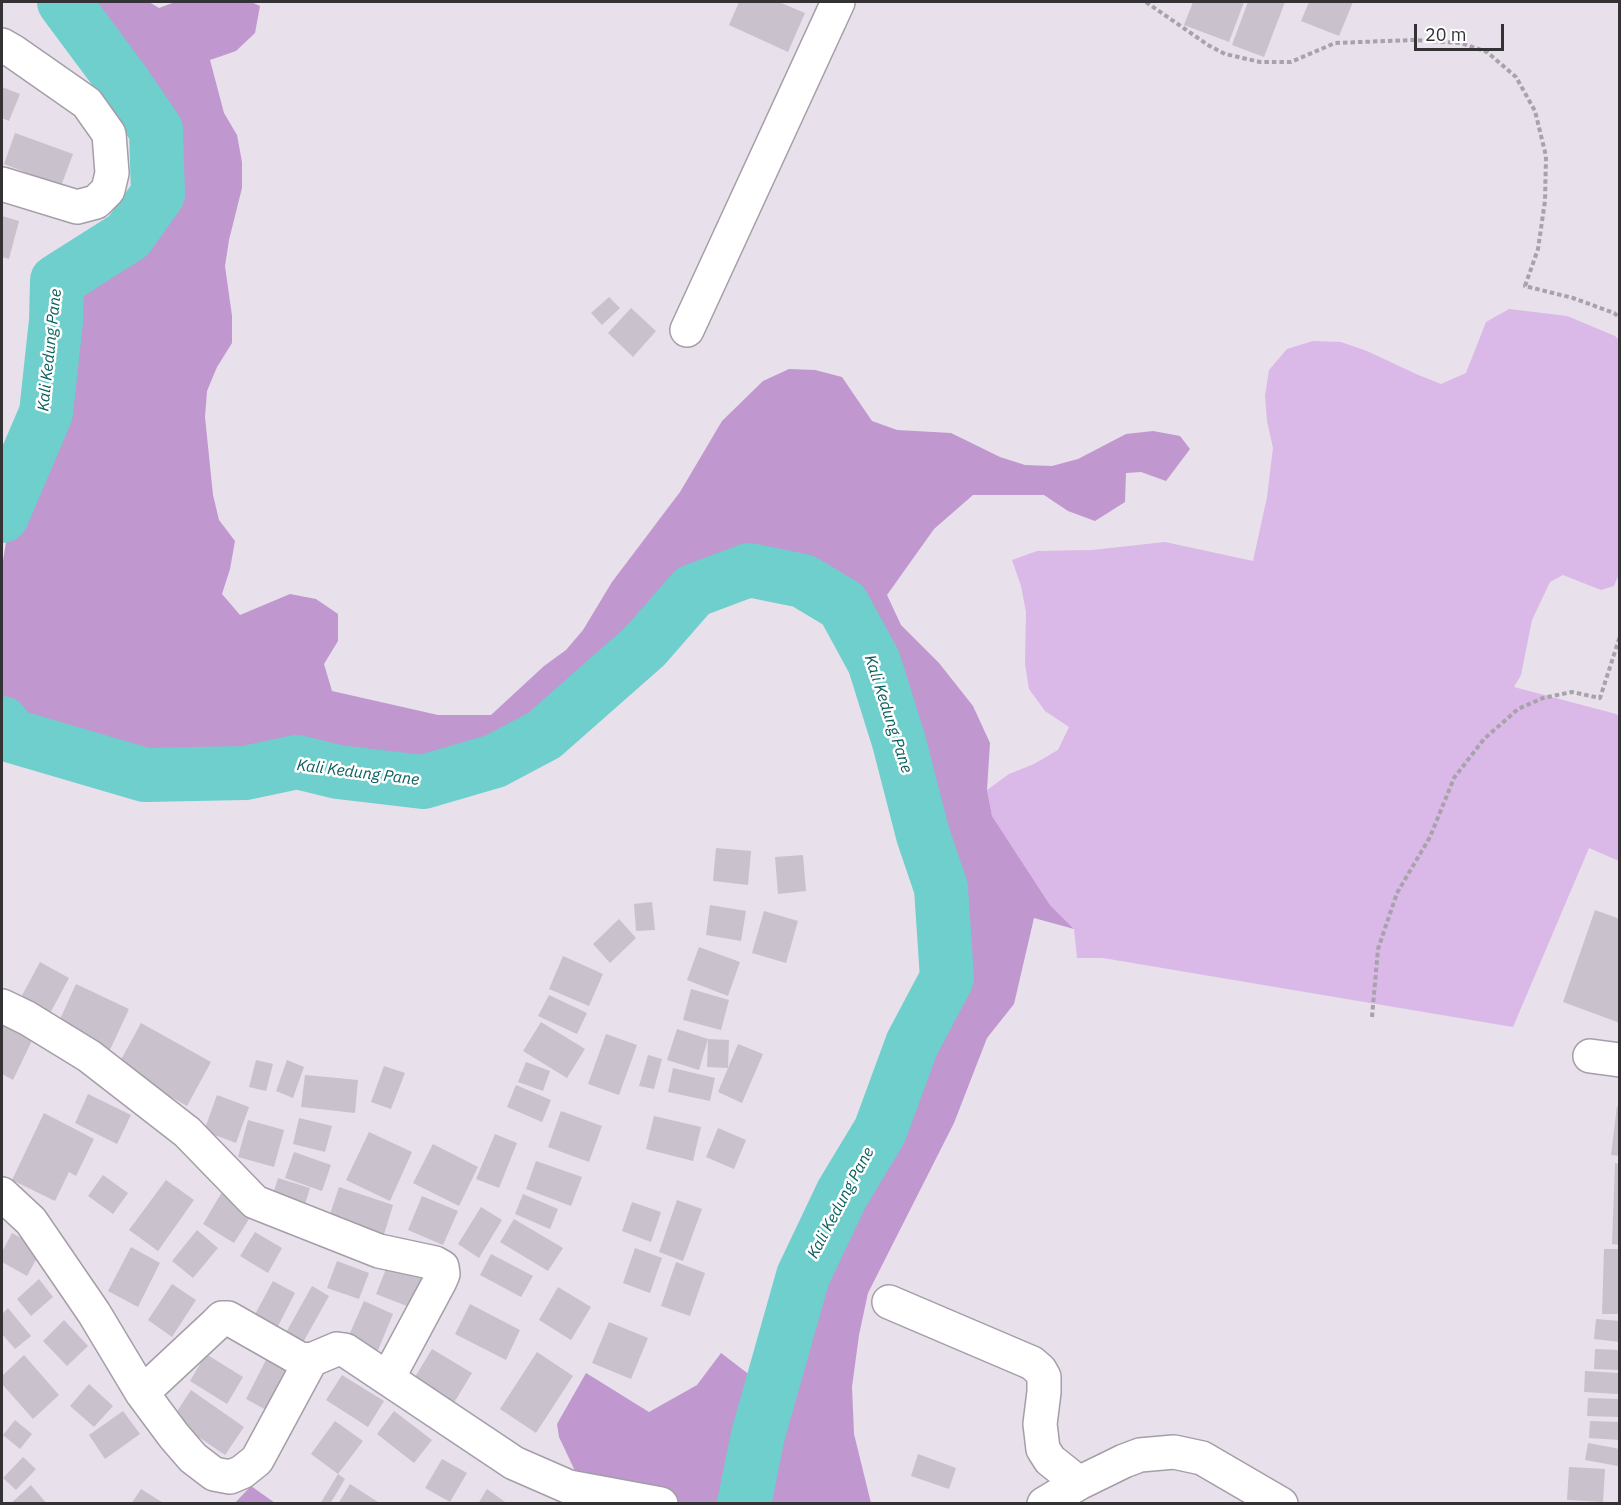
<!DOCTYPE html>
<html>
<head>
<meta charset="utf-8">
<style>
  body { margin:0 }
  #map { position:relative; width:1621px; height:1505px; overflow:hidden; background:#e8e0eb; font-family:"IBM Plex Sans",sans-serif }
  canvas { display:block }
  .frame { position:absolute; inset:0; border:3px solid #353236; pointer-events:none }
  .scale { position:absolute; left:1414px; top:24px; width:90px; height:27px; box-sizing:border-box; border:3px solid #353236; border-top:0; padding-left:8px; font-size:18px; line-height:21px; white-space:nowrap; color:#353236; -webkit-text-stroke:4px #fff; paint-order:stroke }
</style>
</head>
<body>
<div id="map">
<canvas width="1621" height="1505"></canvas>
<div class="frame"></div>
<div class="scale">20 m</div>
</div>
<script>
const g = document.querySelector('canvas').getContext('2d');
g.lineJoin = 'round';
function fill(path, color) {
  g.fillStyle = color;
  g.fill(path, 'evenodd');
}
function shape(rows) {
  const path = new Path2D();
  for (const r of rows) {
    path.moveTo(r[0], r[1]);
    for (let i = 2; i < r.length; i += 2) path.lineTo(r[i], r[i + 1]);
  }
  return path;
}
function trace(path, color, width, dash) {
  g.strokeStyle = color;
  g.lineWidth = width;
  g.lineCap = dash ? 'butt' : 'round';
  g.setLineDash(dash || []);
  g.stroke(path);
}
function write(font, color, halo, rows, align = 'center') {
  g.font = font + ' "IBM Plex Sans",sans-serif';
  g.lineWidth = 5;
  g.setLineDash([]);
  g.textBaseline = 'middle';
  g.strokeStyle = halo;
  g.fillStyle = color;
  for (const [text, x, y, turn = 0] of rows) {
    g.save();
    g.translate(x, y);
    g.rotate((+turn || 0) * Math.PI / 180);
    g.textAlign = isNaN(turn) ? turn : align;
    if (halo) g.strokeText(text, 0, 0);
    g.fillText(text, 0, 0);
    g.restore();
  }
}
const green = shape([
  [1509,309,1567,316,1615,336,1619,340,1619,574,1614,586,1601,590,1563,575,1550,582,1532,620,1521,675,1514,687,1616,714,1619,716,1619,861,1589,848,1513,1027,1103,958,1077,958,1074,929,1050,905,992,816,987,790,1009,774,1034,764,1058,750,1069,727,1045,711,1029,689,1025,664,1026,612,1021,586,1012,560,1037,551,1092,550,1165,542,1253,561,1267,497,1273,448,1267,421,1265,396,1269,370,1287,349,1313,341,1341,342,1367,351,1416,374,1441,384,1466,373,1486,322]
]);
const forest = shape([
  [79,2,149,2,159,8,175,2,251,2,260,6,255,33,236,51,210,60,224,113,237,135,242,162,242,188,229,240,225,266,232,316,232,343,217,367,207,391,205,417,213,495,219,520,235,541,230,569,222,594,240,615,290,594,316,599,338,614,338,641,324,664,332,691,438,715,491,715,544,666,566,650,583,630,612,582,680,492,722,421,763,381,789,369,815,370,842,377,872,421,897,430,951,433,1000,457,1025,465,1052,466,1078,459,1126,434,1153,431,1180,436,1190,449,1166,481,1141,472,1126,473,1125,502,1095,521,1068,511,1044,495,973,495,934,529,887,595,901,625,939,663,973,706,990,743,987,790,992,816,1050,905,1074,929,1034,918,1014,1004,987,1038,954,1123,868,1293,859,1335,852,1387,854,1434,871,1503,755,1503,769,1438,813,1280,853,1199,890,1136,922,1049,958,981,952,885,934,832,909,739,885,658,851,596,807,570,748,558,687,582,637,638,538,726,490,751,423,771,340,761,297,750,244,762,147,764,18,727,2,704,2,567,8,530,57,416,67,322,68,287,135,244,170,198,167,126],
  [721,1353,755,1379,732,1503,579,1503,576,1473,559,1437,557,1424,586,1373,649,1412,697,1385],
  [251,1486,275,1503,234,1504]
]);
const river = shape([
  [2,516,46,413,56,321,57,281,128,236,158,194,156,130,122,80,64,2],
  [2,723,12,736,145,775,245,773,297,762,338,772,423,782,495,761,544,735,645,646,693,591,749,570,803,581,843,605,874,662,899,742,923,835,941,888,947,978,912,1044,880,1131,842,1194,803,1276,758,1435,744,1504]
]);
const building = shape([
  [739,2,779,2,805,13,788,52,729,25],
  [1193,2,1244,2,1229,42,1184,25],
  [1248,2,1285,2,1264,57,1232,45],
  [1309,2,1353,2,1339,36,1301,21],
  [2,87,20,94,9,121,2,118],
  [15,133,73,154,61,186,4,164],
  [2,216,19,221,9,259,2,257],
  [609,297,620,308,602,325,591,313],
  [631,308,656,331,633,357,608,333],
  [716,848,751,851,748,885,713,881],
  [803,855,806,891,778,894,775,857],
  [652,902,655,930,636,931,634,904],
  [710,905,746,911,741,941,706,935],
  [1595,910,1620,919,1620,1023,1563,1002],
  [764,911,798,921,786,963,752,953],
  [619,919,636,938,610,963,593,944],
  [699,947,740,962,728,996,687,980],
  [563,956,603,974,589,1006,549,989],
  [40,962,69,978,47,1019,18,1003],
  [76,984,129,1009,109,1052,56,1028],
  [691,989,729,1000,721,1030,683,1020],
  [549,995,587,1013,577,1034,538,1016],
  [8,1014,38,1028,13,1080,2,1074,2,1028],
  [541,1022,585,1049,567,1078,523,1051],
  [141,1023,211,1062,187,1106,117,1067],
  [677,1029,708,1039,729,1040,728,1068,707,1067,708,1039,699,1070,667,1060],
  [606,1034,637,1045,619,1095,588,1084],
  [738,1044,763,1054,742,1103,718,1092],
  [648,1055,662,1059,654,1089,639,1086],
  [256,1060,273,1064,266,1091,249,1087],
  [287,1060,304,1067,293,1098,276,1091],
  [526,1062,550,1071,543,1091,518,1082],
  [384,1066,405,1073,391,1109,371,1102],
  [673,1068,715,1078,710,1101,668,1092],
  [305,1075,358,1080,355,1113,301,1107],
  [516,1085,551,1100,542,1122,507,1107],
  [88,1094,131,1115,117,1144,75,1123],
  [217,1095,249,1107,236,1143,204,1131],
  [1617,1106,1620,1107,1620,1156,1611,1155],
  [561,1111,602,1126,589,1162,548,1147],
  [44,1113,94,1139,76,1176,69,1172,55,1201,12,1180],
  [654,1116,701,1127,693,1161,646,1149],
  [299,1118,332,1126,325,1152,293,1144],
  [248,1120,284,1130,274,1167,238,1157],
  [718,1128,746,1140,734,1169,706,1157],
  [369,1132,412,1152,390,1201,346,1180],
  [495,1134,517,1143,499,1188,476,1179],
  [433,1144,478,1167,459,1206,413,1183],
  [294,1152,331,1165,322,1191,285,1178],
  [536,1161,582,1177,571,1206,526,1189],
  [1615,1163,1620,1164,1620,1245,1612,1244],
  [103,1175,128,1193,113,1214,88,1196],
  [278,1178,310,1188,303,1211,271,1200],
  [166,1180,194,1200,158,1251,129,1230],
  [339,1187,393,1205,382,1241,327,1223],
  [222,1192,254,1211,234,1243,203,1224],
  [523,1194,558,1209,550,1229,515,1214],
  [422,1196,458,1211,443,1245,408,1230],
  [677,1200,702,1209,683,1261,659,1252],
  [632,1202,661,1212,651,1242,622,1231],
  [481,1207,502,1220,479,1258,458,1244],
  [514,1219,563,1248,548,1271,500,1242],
  [197,1230,218,1248,193,1278,172,1261],
  [255,1232,282,1248,268,1273,240,1256],
  [12,1233,42,1249,27,1276,2,1262,2,1252],
  [131,1247,160,1263,138,1307,108,1291],
  [635,1248,662,1258,650,1293,623,1283],
  [1604,1249,1620,1249,1620,1314,1602,1314],
  [491,1254,533,1276,521,1297,480,1275],
  [337,1261,369,1273,359,1299,327,1288],
  [676,1262,705,1273,690,1316,661,1306],
  [388,1264,424,1278,412,1308,376,1294],
  [39,1279,53,1297,31,1316,17,1299],
  [273,1281,295,1293,276,1330,253,1318],
  [172,1284,196,1300,172,1337,148,1320],
  [312,1286,329,1296,301,1346,284,1336],
  [558,1287,591,1307,571,1340,539,1320],
  [364,1301,393,1314,376,1355,346,1342],
  [470,1304,520,1330,506,1360,455,1334],
  [8,1308,31,1336,15,1349,2,1334,2,1314],
  [1596,1319,1620,1321,1620,1342,1594,1339],
  [64,1320,88,1346,67,1366,43,1341],
  [609,1322,648,1338,631,1379,592,1363],
  [432,1349,472,1373,452,1406,412,1382],
  [1595,1349,1620,1350,1620,1370,1594,1369],
  [537,1352,573,1376,536,1433,500,1409],
  [206,1354,243,1377,227,1404,190,1381],
  [24,1355,59,1395,33,1419,2,1384,2,1376],
  [268,1356,291,1368,270,1412,246,1399],
  [1585,1371,1619,1373,1618,1394,1584,1392],
  [342,1375,384,1401,368,1427,326,1400],
  [89,1384,113,1406,94,1427,70,1406],
  [191,1390,244,1427,225,1455,172,1419],
  [1588,1398,1619,1399,1618,1417,1587,1416],
  [123,1411,140,1434,105,1459,89,1435],
  [394,1411,432,1440,414,1463,377,1434],
  [15,1420,32,1434,20,1449,3,1435],
  [335,1421,363,1441,338,1474,311,1454],
  [1590,1421,1620,1422,1620,1440,1589,1438],
  [1588,1443,1620,1449,1618,1466,1585,1460],
  [918,1454,956,1468,949,1489,911,1476],
  [23,1457,36,1469,16,1490,3,1478],
  [442,1459,467,1473,450,1502,425,1488],
  [1569,1467,1605,1469,1603,1502,1567,1500],
  [338,1474,345,1479,330,1504,320,1504],
  [350,1484,381,1504,338,1504],
  [31,1485,47,1504,10,1504],
  [141,1489,165,1504,131,1504],
  [487,1489,508,1504,478,1504]
]);
const path = shape([
  [1146,2,1208,45,1225,54,1260,62,1291,62,1335,43,1413,40,1461,43,1487,52,1516,77,1535,111,1546,156,1545,201,1538,249,1525,286,1573,298,1614,313,1620,318],
  [1372,1017,1378,949,1397,893,1430,837,1454,778,1484,739,1518,709,1543,698,1572,692,1600,698,1620,636]
]);
const minor = shape([
  [2,45,14,52,87,103,109,134,112,173,108,190,96,202,77,207,2,184],
  [687,330,838,2],
  [2,1006,27,1018,89,1056,187,1132,255,1202,379,1251,435,1263,442,1267,443,1274,440,1281,388,1378],
  [1590,1056,1620,1060],
  [2,1194,31,1221,94,1313,142,1393,174,1436,193,1458,214,1474,230,1477,242,1472,257,1460,311,1360],
  [889,1302,1032,1363,1040,1370,1044,1377,1044,1392,1040,1424,1043,1449,1050,1460,1079,1483],
  [142,1393,216,1324,222,1318,228,1318,300,1359,311,1360,337,1349,345,1350,514,1463,569,1487,661,1504],
  [1044,1504,1079,1483,1124,1461,1140,1455,1174,1452,1202,1458,1281,1504]
]);
const waterNames = [
  ["Kali Kedung Pane",50,350,-84],
  ["Kali Kedung Pane",888,714,72],
  ["Kali Kedung Pane",358,773,7],
  ["Kali Kedung Pane",841,1203,-62]
];
fill(green, '#dab8e7');
fill(forest, '#c097cf');
trace(river, '#6ecfcc', 54);
fill(building, '#c9c1cc');
trace(minor, '#a59da8', 36);
trace(path, '#a8a2aa', 4, [4.5, 3]);
trace(minor, '#fff', 33);
write('italic 16px', '#0a605e', '#fff', waterNames);
</script>
</body>
</html>
